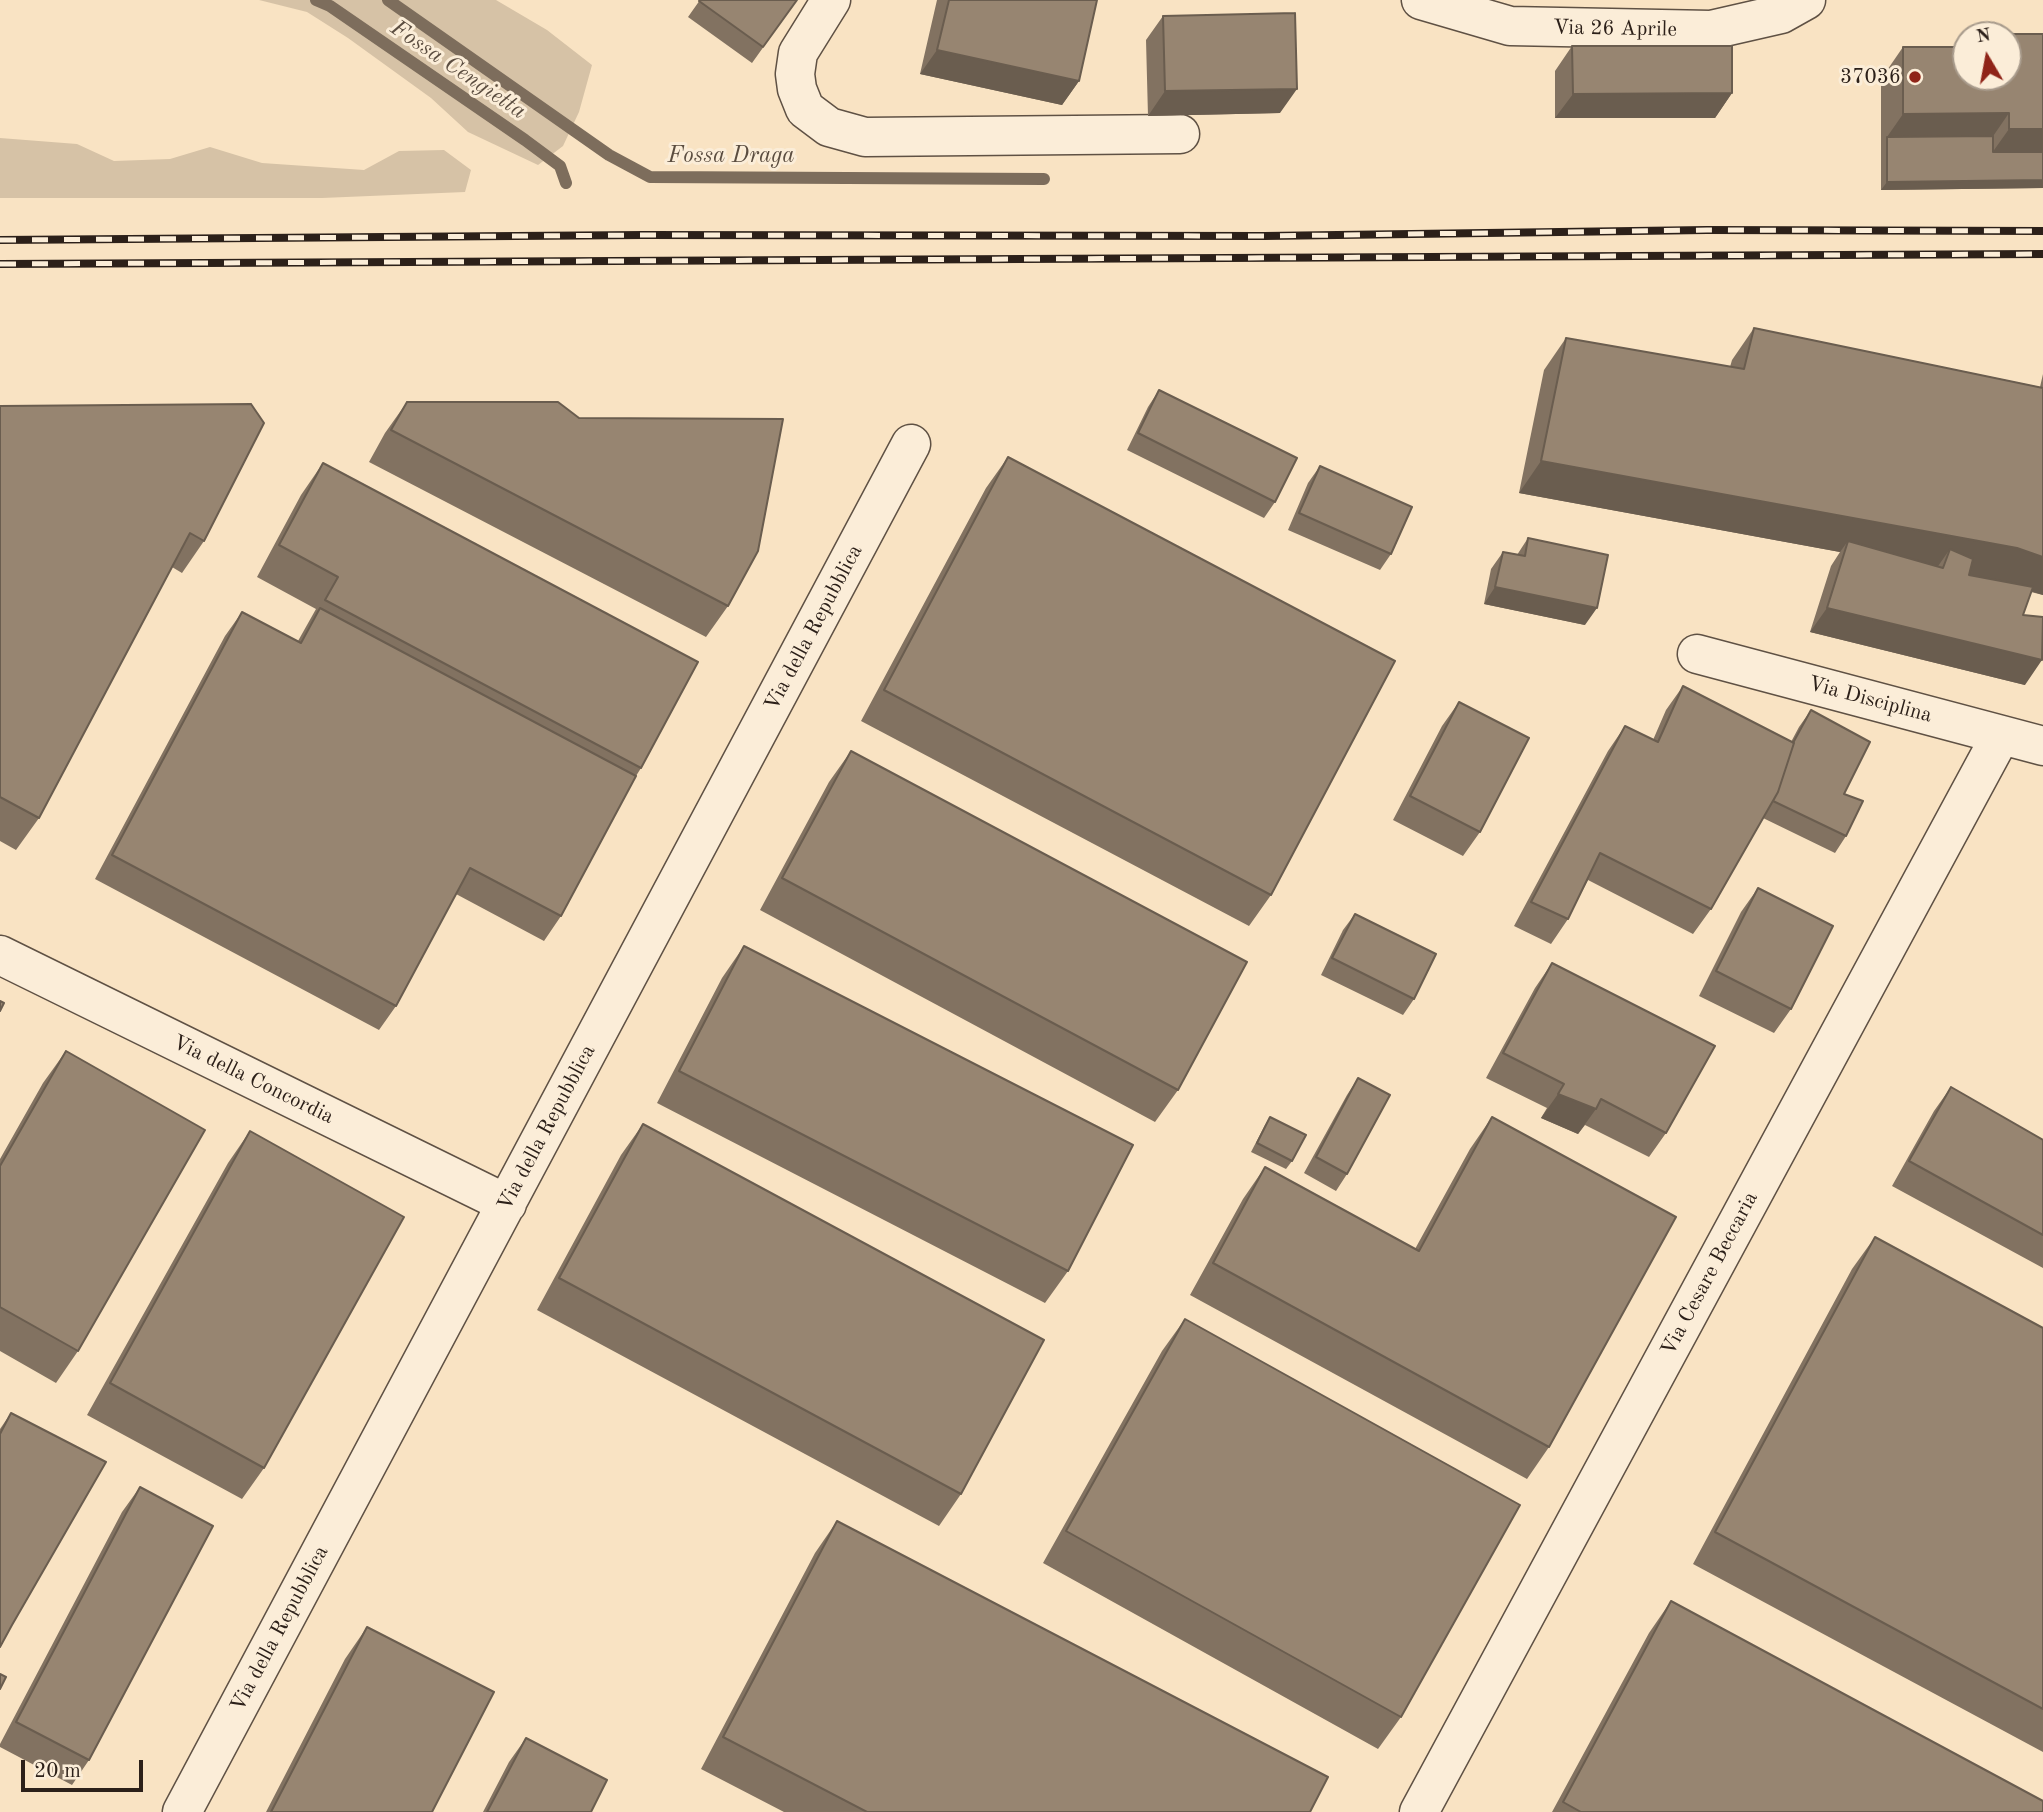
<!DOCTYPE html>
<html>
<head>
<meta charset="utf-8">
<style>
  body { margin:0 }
  #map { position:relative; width:2043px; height:1812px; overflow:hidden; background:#f9e3c3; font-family:"Old Standard TT",serif }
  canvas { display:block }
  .north { position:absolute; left:1952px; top:21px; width:70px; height:70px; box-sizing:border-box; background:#fbedd8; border:2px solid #a89b8c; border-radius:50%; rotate:350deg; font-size:19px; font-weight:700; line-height:28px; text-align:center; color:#2c2019 }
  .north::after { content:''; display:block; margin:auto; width:24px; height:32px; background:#8f2418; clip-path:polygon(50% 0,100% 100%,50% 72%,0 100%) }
  .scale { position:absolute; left:21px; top:1760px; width:122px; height:32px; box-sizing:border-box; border:4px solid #2c2019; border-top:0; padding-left:9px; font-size:21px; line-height:24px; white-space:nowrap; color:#2c2019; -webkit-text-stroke:5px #fbedd8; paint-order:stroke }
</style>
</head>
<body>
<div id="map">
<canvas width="2043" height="1812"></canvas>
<div class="north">N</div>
<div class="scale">20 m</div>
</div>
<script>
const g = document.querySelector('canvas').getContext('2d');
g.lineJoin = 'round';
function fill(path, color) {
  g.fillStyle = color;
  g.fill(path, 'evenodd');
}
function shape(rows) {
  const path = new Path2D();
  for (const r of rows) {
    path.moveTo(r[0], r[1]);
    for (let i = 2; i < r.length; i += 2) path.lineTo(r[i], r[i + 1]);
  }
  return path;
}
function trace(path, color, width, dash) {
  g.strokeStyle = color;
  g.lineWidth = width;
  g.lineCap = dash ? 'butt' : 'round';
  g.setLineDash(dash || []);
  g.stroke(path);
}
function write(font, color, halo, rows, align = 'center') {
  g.font = font + ' "Old Standard TT",serif';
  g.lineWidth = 6;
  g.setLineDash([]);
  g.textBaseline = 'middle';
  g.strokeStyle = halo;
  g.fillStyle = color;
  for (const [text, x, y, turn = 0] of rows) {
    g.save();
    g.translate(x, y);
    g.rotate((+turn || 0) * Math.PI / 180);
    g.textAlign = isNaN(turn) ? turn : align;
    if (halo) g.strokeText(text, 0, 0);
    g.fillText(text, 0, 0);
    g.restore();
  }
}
const green = shape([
  [259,0,496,0,547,30,592,65,579,112,563,146,538,165,468,132,431,98,348,38,307,12],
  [0,138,77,144,114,161,170,159,210,147,262,163,364,170,399,151,444,150,471,170,465,192,322,198,0,198]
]);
const stream = shape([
  [316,0,330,6,525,140,560,166,566,183],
  [388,0,609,155,650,177,1044,179]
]);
const minor = shape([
  [831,0,798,53,795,74,797,89,805,109,829,127,865,137,1180,134],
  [1421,0,1510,26,1711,30,1781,14,1806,0],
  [1697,654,2043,746],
  [0,955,507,1204],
  [182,1812,911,444],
  [1419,1812,2001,735]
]);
const rail = shape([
  [0,240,644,235,1264,236,1707,230,2043,231],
  [0,264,2043,254]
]);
const wall = shape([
  [700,0,797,0,752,63,688,17],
  [937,0,1097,0,1079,81,1062,105,920,74],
  [1163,16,1280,113,1148,116,1146,40],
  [2012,34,2043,188,1881,190,1881,79,1903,47,2008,77,2008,39],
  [1572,46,1732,93,1715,118,1555,118,1555,71],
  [1754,328,2040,387,2043,374,2043,595,2031,592,2023,615,2025,685,1810,632,1831,566,1840,552,1519,493,1544,370,1566,338,1730,367,1732,360],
  [1159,390,1275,502,1264,518,1127,450,1148,407],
  [407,402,728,606,706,637,369,462,385,433],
  [0,406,204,541,182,573,172,567,39,818,16,850,0,841],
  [1008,457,1271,895,1249,926,861,721,986,488],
  [323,463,641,768,636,776,561,916,544,941,456,894,396,1006,379,1030,95,879,225,636,242,612,298,641,316,609,257,577,301,495],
  [1320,466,1391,554,1380,570,1288,530,1308,483],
  [1528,538,1585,625,1484,604,1491,569,1503,552,1517,555],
  [1683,686,1791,742,1799,727,1811,710,1844,794,1846,836,1835,853,1763,818,1711,909,1693,934,1588,880,1568,919,1551,944,1514,926,1608,751,1625,726,1653,740,1666,710],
  [1459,702,1480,832,1463,856,1393,820,1442,726],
  [851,751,1178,1090,1155,1122,760,910,829,782],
  [1758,888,1791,1009,1774,1033,1699,996,1741,912],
  [1355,914,1414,999,1403,1015,1321,975,1343,930],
  [744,946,1068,1271,1045,1303,657,1103,722,978],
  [1552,963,1666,1133,1649,1157,1585,1125,1578,1134,1541,1118,1547,1108,1486,1078,1535,988],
  [66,1051,78,1351,56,1383,0,1351,0,1159,43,1083],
  [1358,1078,1347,1174,1336,1191,1304,1173,1347,1095],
  [1951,1087,2043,1140,2043,1268,1892,1186,1934,1111],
  [1270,1117,1292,1161,1286,1169,1251,1152,1265,1125],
  [1492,1117,1549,1447,1527,1479,1190,1295,1243,1199,1265,1167,1415,1249,1470,1149],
  [643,1124,961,1494,939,1526,537,1310,621,1155],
  [250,1131,264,1468,242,1499,87,1415,228,1163],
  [1875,1237,2043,1328,2043,1752,1693,1564,1852,1269],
  [1185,1319,1401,1717,1378,1749,1043,1563,1162,1351],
  [11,1413,12,1625,0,1647,0,1429],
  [140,1487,89,1760,72,1785,0,1747,0,1744,122,1512],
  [837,1521,1310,1812,784,1812,701,1769,815,1553],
  [1671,1601,2043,1812,1552,1812,1649,1633],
  [367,1627,432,1812,266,1812,345,1659],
  [526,1738,591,1812,483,1812,509,1762]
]);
const shadedWall = shape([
  [937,50,1079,81,1062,105,920,74],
  [1297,89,1280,113,1148,116,1165,91],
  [1732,93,1715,118,1555,118,1573,94],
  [2009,113,1987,145,1887,137,1903,114],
  [2009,129,2043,129,2043,160,1987,160],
  [2043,180,2043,188,1881,190,1887,182],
  [1541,461,2017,548,2043,557,2043,595,1995,580,1942,570,1950,549,1936,569,1848,541,1840,552,1519,493],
  [1495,587,1597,608,1585,625,1484,604],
  [1827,608,2042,660,2025,685,1810,632],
  [1558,1094,1596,1109,1578,1134,1541,1118]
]);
const building = shape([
  [700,0,797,0,763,47,699,1,700,0],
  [949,0,1097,0,1079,81,937,50,949,0],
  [1295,13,1297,89,1165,91,1163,16,1295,13],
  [2012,34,2043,34,2043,129,2009,129,2009,113,1903,114,1903,47,1966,47,1966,77,2008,77,2008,46,2012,46,2012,34],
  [1572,46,1732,46,1732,93,1573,94,1572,46],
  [1993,136,1993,152,2043,152,2043,180,1887,182,1887,137,1993,136],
  [1754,328,2043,388,2043,557,2017,548,1541,461,1566,338,1744,369,1754,328],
  [1159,390,1297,458,1275,502,1138,433,1159,390],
  [407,402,558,402,579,418,783,419,758,551,728,606,391,430,407,402],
  [251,404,264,423,204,541,190,533,39,818,0,797,0,406,251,404],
  [1008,457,1395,661,1271,895,884,690,1008,457],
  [323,463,698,662,641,768,325,600,338,577,279,545,323,463],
  [1320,466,1412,507,1391,554,1299,513,1320,466],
  [1528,538,1608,555,1597,608,1495,587,1503,552,1525,556,1528,538],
  [1848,541,1943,568,1950,549,1973,559,1969,575,2033,587,2023,615,2043,617,2042,660,1827,608,1848,541],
  [320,608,636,776,561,916,470,868,396,1006,112,855,242,612,301,643,320,608],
  [1683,686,1794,743,1778,792,1711,909,1600,853,1568,919,1531,902,1625,726,1658,742,1683,686],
  [1459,702,1529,738,1480,832,1410,796,1459,702],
  [1811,710,1870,742,1844,794,1863,801,1846,836,1773,801,1778,792,1794,743,1793,743,1811,710],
  [851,751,1247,962,1178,1090,782,878,851,751],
  [1758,888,1833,926,1791,1009,1716,971,1758,888],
  [1355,914,1436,954,1414,999,1332,958,1355,914],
  [744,946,1133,1145,1068,1271,679,1071,744,946],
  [1552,963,1715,1046,1666,1133,1601,1099,1596,1109,1558,1094,1564,1084,1503,1053,1552,963],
  [0,1001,4,1003,0,1011,0,1001],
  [66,1051,205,1130,78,1351,0,1307,0,1166,66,1051],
  [1358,1078,1390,1095,1347,1174,1316,1157,1358,1078],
  [1951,1087,2043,1140,2043,1235,1909,1161,1951,1087],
  [1270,1117,1306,1135,1292,1161,1257,1143,1270,1117],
  [1492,1117,1676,1217,1549,1447,1213,1263,1265,1167,1419,1251,1492,1117],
  [643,1124,1044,1340,961,1494,559,1278,643,1124],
  [250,1131,404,1217,264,1468,110,1383,250,1131],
  [1875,1237,2043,1328,2043,1709,1715,1532,1875,1237],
  [1185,1319,1520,1505,1401,1717,1066,1531,1185,1319],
  [11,1413,106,1462,12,1625,0,1647,0,1434,11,1413],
  [140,1487,213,1526,89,1760,16,1722,140,1487],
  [837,1521,1328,1777,1310,1812,867,1812,723,1737,837,1521],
  [1671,1601,2043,1801,2043,1812,1581,1812,1563,1802,1671,1601],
  [367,1627,494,1692,432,1812,271,1812,367,1627],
  [0,1674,6,1677,0,1689,0,1674],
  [526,1738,607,1780,591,1812,487,1812,526,1738]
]);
const markers = [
  [1915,77,7,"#8f2418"]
];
const streetNames = [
  ["Via 26 Aprile",1615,29,1],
  ["Via della Repubblica",814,628,-62],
  ["Via Disciplina",1870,700,15],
  ["Via della Concordia",253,1080,26],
  ["Via della Repubblica",547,1128,-62],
  ["Via Cesare Beccaria",1710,1274,-62],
  ["Via della Repubblica",280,1629,-62]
];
const poiNames = [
  ["37036",1901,77]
];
const waterNames = [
  ["Fossa Cengietta",458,70,34],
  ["Fossa Draga",731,156]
];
fill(green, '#d6c2a6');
trace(stream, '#7d6d5c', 12);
trace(minor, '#5f5144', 41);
trace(minor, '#fbedd8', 38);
trace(rail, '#2c2019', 8);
trace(rail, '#fbedd8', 5, [16]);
fill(wall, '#827261');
fill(shadedWall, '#6a5d4f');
fill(building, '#978571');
trace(building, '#6a5d4f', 2);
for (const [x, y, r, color] of markers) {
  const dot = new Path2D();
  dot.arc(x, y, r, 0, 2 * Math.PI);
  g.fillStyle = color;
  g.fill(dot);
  trace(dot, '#fbedd8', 2.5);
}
write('21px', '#2c2019', '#fbedd8', streetNames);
write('21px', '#2c2019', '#fbedd8', poiNames, 'right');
write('italic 23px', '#5b4d40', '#fbedd8', waterNames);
</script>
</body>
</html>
